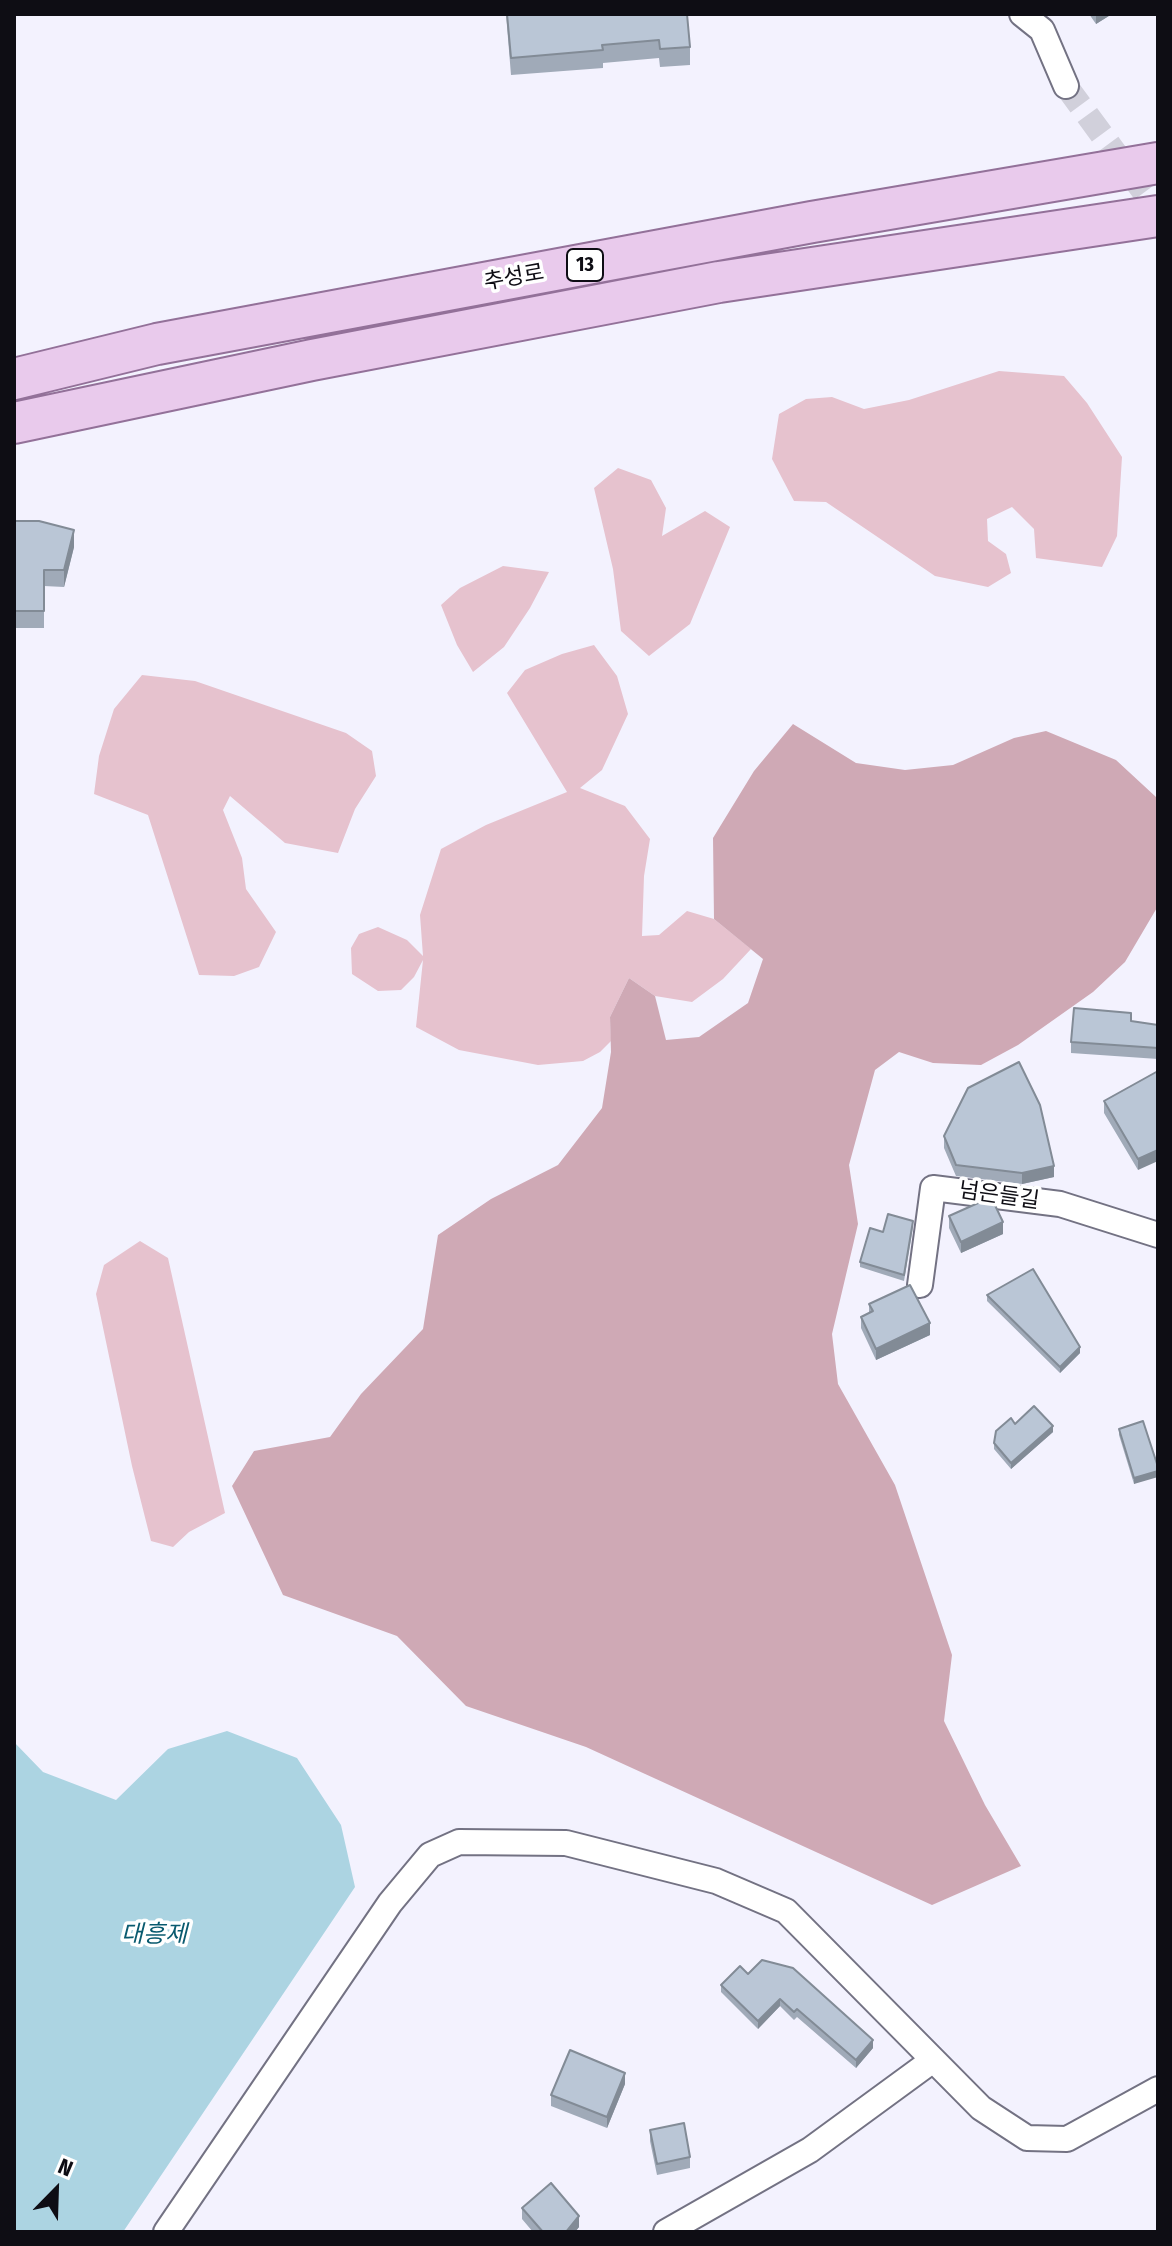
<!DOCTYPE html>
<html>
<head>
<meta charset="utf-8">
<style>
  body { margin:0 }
  #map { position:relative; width:1172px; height:2246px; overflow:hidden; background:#f3f2fe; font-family:"Fira Sans Condensed",sans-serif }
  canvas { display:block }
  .frame { position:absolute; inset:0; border:16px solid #0e0d14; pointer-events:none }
  .north { position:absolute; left:16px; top:2150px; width:80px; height:80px; -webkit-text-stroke:6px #fff; paint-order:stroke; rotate:23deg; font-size:22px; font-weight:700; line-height:32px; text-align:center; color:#0e0d14 }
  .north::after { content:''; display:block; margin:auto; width:28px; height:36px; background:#0e0d14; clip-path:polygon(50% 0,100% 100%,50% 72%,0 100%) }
</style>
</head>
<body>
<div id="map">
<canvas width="1172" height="2246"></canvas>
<div class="frame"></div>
<div class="north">N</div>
</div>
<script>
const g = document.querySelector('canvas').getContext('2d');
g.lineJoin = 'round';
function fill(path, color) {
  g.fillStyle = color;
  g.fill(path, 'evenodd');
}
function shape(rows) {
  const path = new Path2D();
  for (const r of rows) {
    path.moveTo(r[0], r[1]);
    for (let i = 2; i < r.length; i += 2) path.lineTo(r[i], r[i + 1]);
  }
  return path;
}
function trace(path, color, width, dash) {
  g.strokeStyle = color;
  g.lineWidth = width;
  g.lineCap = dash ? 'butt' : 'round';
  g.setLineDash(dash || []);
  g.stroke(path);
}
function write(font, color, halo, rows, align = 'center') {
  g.font = font + ' "Fira Sans Condensed","Noto Sans KR",sans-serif';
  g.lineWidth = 7;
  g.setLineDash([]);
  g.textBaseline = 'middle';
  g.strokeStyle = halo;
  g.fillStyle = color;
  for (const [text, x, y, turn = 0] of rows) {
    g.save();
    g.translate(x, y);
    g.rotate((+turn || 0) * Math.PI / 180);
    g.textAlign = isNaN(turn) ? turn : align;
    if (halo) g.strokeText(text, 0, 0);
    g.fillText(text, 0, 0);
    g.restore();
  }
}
const green = shape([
  [999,371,1064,376,1087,403,1122,457,1117,536,1102,567,1036,558,1034,529,1012,507,987,519,988,541,1006,554,1011,573,988,587,935,576,826,502,794,501,772,459,779,414,806,399,832,397,864,409,909,400],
  [618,468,651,480,666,508,662,536,705,511,730,527,690,624,649,656,621,631,613,569,594,488],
  [503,566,549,572,530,608,504,647,473,672,457,645,441,605,460,588],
  [594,645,617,676,628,714,602,770,580,788,625,806,650,839,644,876,642,936,659,935,687,911,714,919,751,949,723,979,692,1002,655,996,629,978,610,1017,611,1041,600,1052,583,1061,538,1065,459,1050,416,1027,423,960,414,977,401,990,378,991,352,974,351,948,359,934,378,927,407,940,423,956,420,915,441,849,486,825,567,792,507,693,525,670,562,654],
  [142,675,195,681,346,733,372,751,376,776,355,809,338,853,285,843,230,796,223,810,242,858,246,889,276,932,259,967,234,976,199,975,148,815,94,794,99,756,114,709],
  [140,1241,168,1258,225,1513,189,1532,173,1547,151,1541,132,1466,96,1294,104,1265]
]);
const forest = shape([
  [793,724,856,763,905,770,953,765,1014,738,1046,731,1116,760,1156,797,1158,906,1125,962,1093,992,1018,1045,981,1065,933,1063,899,1052,875,1070,849,1165,858,1224,832,1334,838,1384,895,1485,952,1655,944,1721,985,1805,1021,1866,932,1905,586,1747,466,1706,397,1636,283,1595,232,1486,254,1451,330,1437,361,1394,423,1329,438,1235,491,1199,558,1165,602,1108,611,1052,610,1017,629,978,655,996,666,1040,699,1037,748,1003,763,959,714,919,713,838,754,771]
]);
const water = shape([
  [227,1731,297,1758,341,1825,355,1887,123,2232,14,2232,14,1742,43,1772,116,1800,168,1749]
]);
const streetTunnel = shape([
  [1066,86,1158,211]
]);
const street = shape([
  [1022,14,1042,30,1066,86],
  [920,1285,933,1188,1060,1204,1158,1235],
  [166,2232,390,1903,430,1855,459,1842,566,1843,716,1881,786,1911,981,2108,1027,2138,1067,2139,1158,2089],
  [666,2232,810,2150,933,2060]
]);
const primary = shape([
  [14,379,157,344,812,222,1158,163],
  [14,423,312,360,719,282,1158,216]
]);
const wall = shape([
  [506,14,687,14,690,47,690,65,660,67,659,58,603,63,603,68,511,75],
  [1089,14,1112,14,1096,24],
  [14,521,74,547,64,587,44,586,44,628,14,628],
  [1131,1021,1158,1025,1158,1059,1071,1053,1071,1042],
  [1158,1071,1138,1170,1104,1113,1104,1101],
  [944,1136,1054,1177,1022,1184,956,1176,944,1148],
  [949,1216,1003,1234,961,1253,949,1228],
  [913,1227,904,1281,860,1267,860,1262,883,1232],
  [987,1295,1080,1353,1060,1373,987,1301],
  [869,1304,930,1335,876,1360,861,1328,861,1317,869,1313],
  [1015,1424,1053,1432,1011,1469,994,1449,994,1443],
  [1119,1429,1158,1467,1134,1484,1119,1435],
  [748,1974,873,2048,856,2068,797,2017,794,2020,780,2006,758,2029,721,1992,721,1985],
  [625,2084,607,2128,551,2106,551,2095],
  [650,2130,690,2157,690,2168,657,2175,650,2141],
  [522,2208,579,2227,575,2232,533,2232,522,2219]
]);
const shadedWall = shape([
  [1096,14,1112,14,1096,24],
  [74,530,74,547,64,587,64,570],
  [1158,1150,1158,1161,1138,1170,1138,1159],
  [1054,1166,1054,1177,1022,1184,1022,1173],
  [1003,1222,1003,1234,961,1253,961,1242],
  [930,1323,930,1335,876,1360,876,1349],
  [1080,1347,1080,1353,1060,1373,1060,1367],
  [1053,1426,1053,1432,1011,1469,1011,1463],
  [1158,1471,1158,1477,1134,1484,1134,1478],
  [780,1999,780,2006,758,2029,758,2021],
  [873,2040,873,2048,856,2068,856,2060],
  [625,2073,625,2084,607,2128,607,2117],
  [579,2216,579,2227,575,2232,566,2232]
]);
const building = shape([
  [507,14,687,14,690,47,660,49,659,40,602,45,603,50,511,58,507,14],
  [14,521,39,521,74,530,64,570,44,570,44,611,14,611,14,521],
  [1074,1008,1131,1013,1131,1021,1158,1025,1158,1048,1071,1042,1074,1008],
  [1019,1062,1040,1105,1054,1166,1022,1173,956,1165,944,1136,968,1088,1019,1062],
  [1158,1071,1158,1150,1138,1159,1104,1101,1158,1071],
  [987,1199,992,1199,1003,1222,961,1242,949,1216,987,1199],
  [888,1214,913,1221,904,1275,860,1262,870,1228,883,1232,888,1214],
  [1033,1269,1080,1347,1060,1367,987,1295,1033,1269],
  [910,1285,930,1323,876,1349,861,1317,873,1311,869,1304,910,1285],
  [1034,1406,1053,1426,1011,1463,994,1443,996,1431,1011,1418,1015,1424,1034,1406],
  [1143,1421,1158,1467,1158,1471,1134,1478,1119,1429,1143,1421],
  [762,1960,793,1968,873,2040,856,2060,797,2009,794,2012,780,1999,758,2021,721,1985,740,1966,748,1974,762,1960],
  [570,2050,625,2073,607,2117,551,2095,570,2050],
  [684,2123,690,2157,657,2164,650,2130,684,2123],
  [551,2183,579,2216,566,2232,543,2232,522,2208,551,2183]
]);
const shields = [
  [585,265,36]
];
const shieldNames = [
  ["13",585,265]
];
const streetNames = [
  ["추성로",514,278,-10],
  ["넘은들길",999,1196,8]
];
const waterNames = [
  ["대흥제",154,1935]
];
fill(green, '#e6c2ce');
fill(forest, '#cfa9b5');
fill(water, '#acd4e2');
trace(streetTunnel, '#d1d0db', 24, [24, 12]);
trace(street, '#737283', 28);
trace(primary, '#937199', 44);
trace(street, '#fff', 24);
trace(primary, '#e9caec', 40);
fill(wall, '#a0aab8');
fill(shadedWall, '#828b96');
fill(building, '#bac6d6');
trace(building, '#828b96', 2);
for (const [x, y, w] of shields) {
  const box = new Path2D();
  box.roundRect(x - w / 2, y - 16, w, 32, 6);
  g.fillStyle = '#fff';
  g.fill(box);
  trace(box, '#0e0d14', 2);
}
write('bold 20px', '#0e0d14', null, shieldNames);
write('22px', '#0e0d14', '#fff', streetNames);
write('italic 24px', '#095a6f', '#fff', waterNames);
</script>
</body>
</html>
